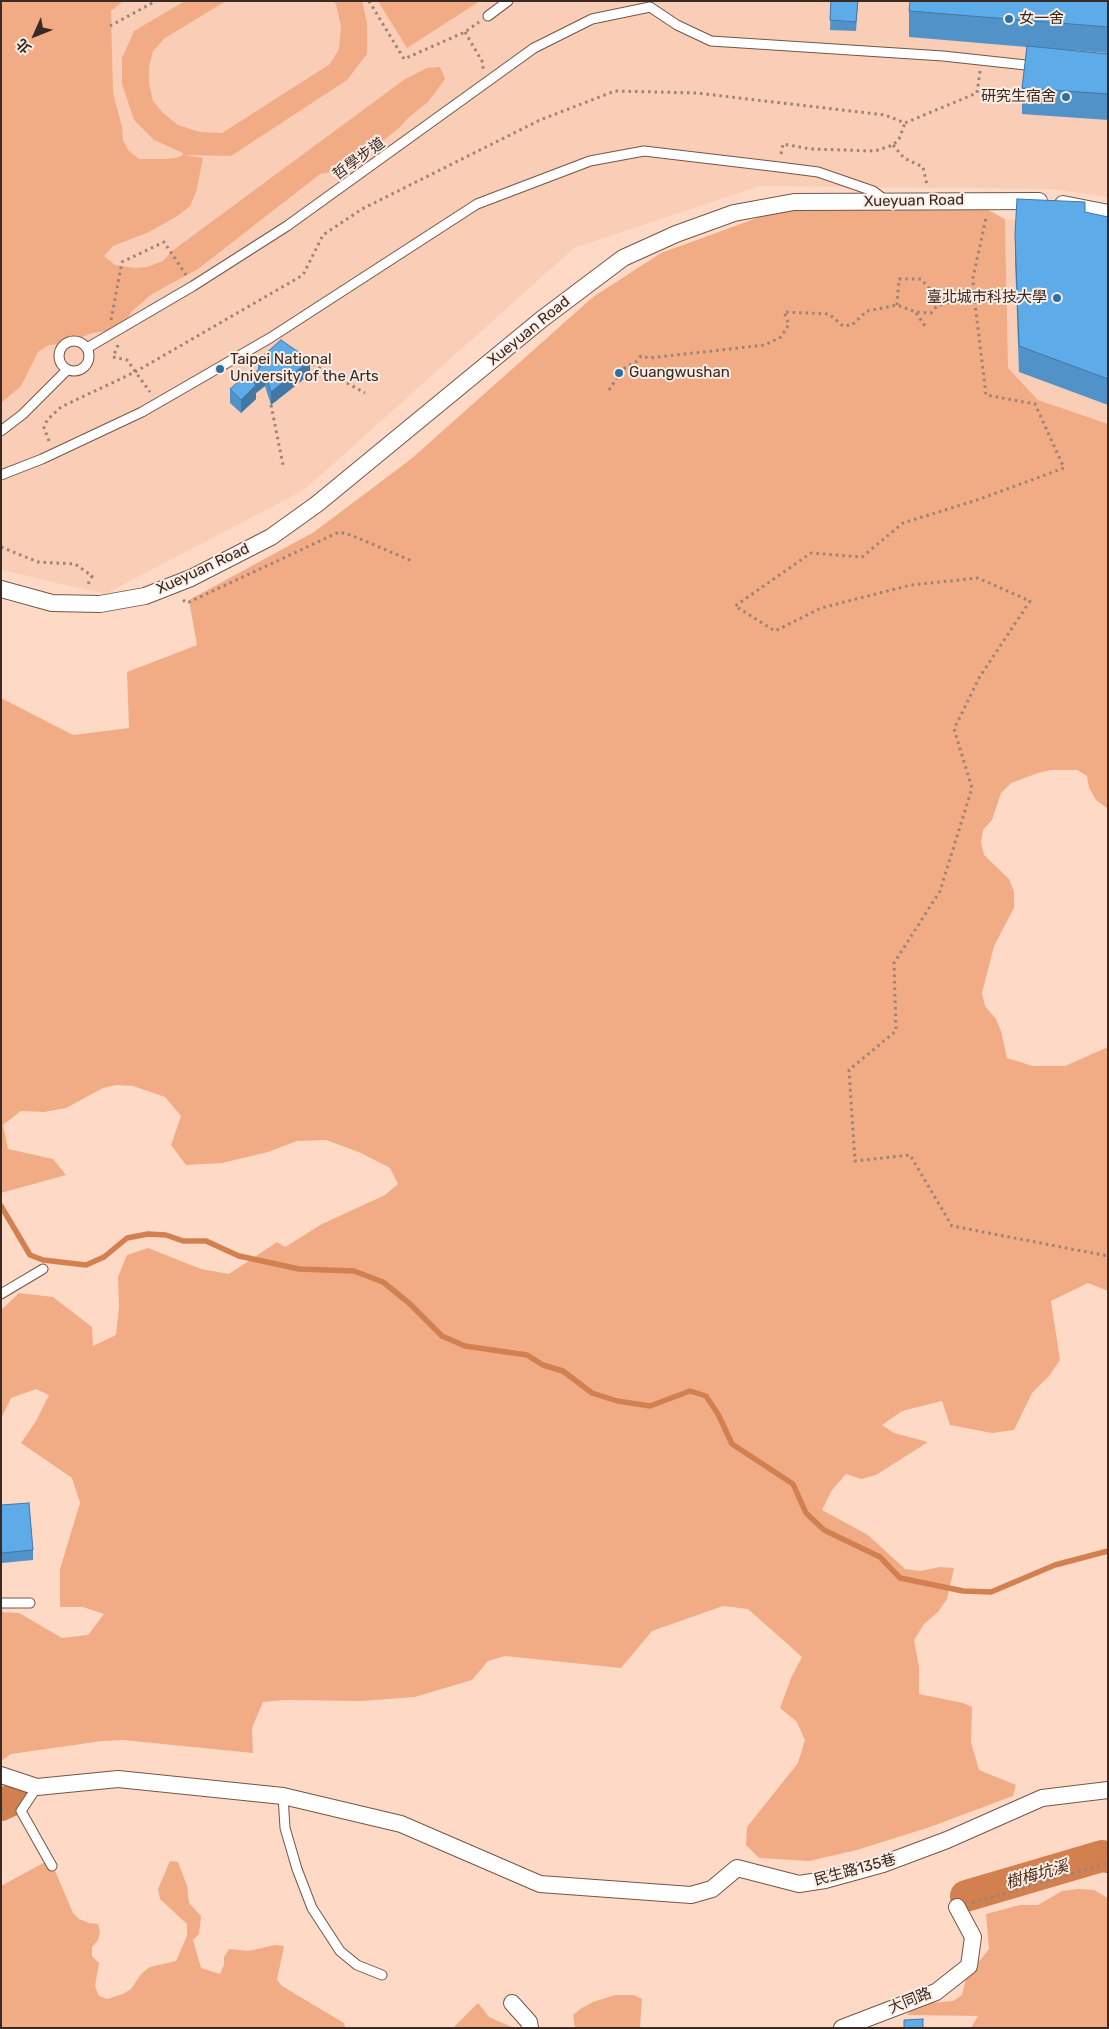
<!DOCTYPE html>
<html>
<head>
<meta charset="utf-8">
<style>
  body { margin:0 }
  #map { position:relative; width:1109px; height:2029px; overflow:hidden; background:#fedac6; font-family:Rubik,"Noto Sans TC",sans-serif }
  canvas { display:block }
  .frame { position:absolute; inset:0; border:2px solid #392b24; pointer-events:none }
  .north { position:absolute; left:10px; top:10px; width:50px; height:50px; -webkit-text-stroke:4px #fbece4; paint-order:stroke; rotate:226deg; font-size:14px; font-weight:700; line-height:20px; text-align:center; color:#392b24 }
  .north::after { content:''; display:block; margin:auto; width:18px; height:22px; background:#392b24; clip-path:polygon(50% 0,100% 100%,50% 72%,0 100%) }
</style>
</head>
<body>
<div id="map">
<canvas width="1109" height="2029"></canvas>
<div class="frame"></div>
<div class="north">北</div>
</div>
<script>
const g = document.querySelector('canvas').getContext('2d');
g.lineJoin = 'round';
function fill(path, color) {
  g.fillStyle = color;
  g.fill(path, 'evenodd');
}
function shape(rows) {
  const path = new Path2D();
  for (const r of rows) {
    if (r.length === 3) {
      path.moveTo(r[0] + r[2], r[1]);
      path.arc(r[0], r[1], r[2], 0, 2 * Math.PI);
      continue;
    }
    path.moveTo(r[0], r[1]);
    for (let i = 2; i < r.length; i += 2) path.lineTo(r[i], r[i + 1]);
  }
  return path;
}
function trace(path, color, width, dash) {
  g.strokeStyle = color;
  g.lineWidth = width;
  g.lineCap = dash ? 'butt' : 'round';
  g.setLineDash(dash || []);
  g.stroke(path);
}
function write(font, color, halo, rows, align = 'center') {
  g.font = font + ' Rubik,"Noto Sans TC",sans-serif';
  g.lineWidth = 4;
  g.setLineDash([]);
  g.textBaseline = 'middle';
  g.strokeStyle = halo;
  g.fillStyle = color;
  for (const [text, x, y, turn = 0] of rows) {
    g.save();
    g.translate(x, y);
    g.rotate((+turn || 0) * Math.PI / 180);
    g.textAlign = isNaN(turn) ? turn : align;
    if (halo) g.strokeText(text, 0, 0);
    g.fillText(text, 0, 0);
    g.restore();
  }
}
const built = shape([
  [1,1,1108,1,1108,197,1051,189,760,186,574,248,304,490,105,594,1,570],
  [1005,219,1108,228,1108,424,1038,400,1008,368]
]);
const green = shape([
  [1,1,141,1,122,2,111,11,113,93,122,127,123,140,128,150,139,159,164,159,176,158,183,155,183,153,154,140,134,120,122,84,122,58,134,31,185,1,226,1,165,38,153,51,149,67,149,83,153,101,163,113,178,125,200,132,222,133,330,64,339,49,341,27,336,4,333,1,362,1,367,23,367,54,347,80,231,156,185,155,203,158,196,192,190,206,176,217,149,232,113,246,104,256,115,265,135,268,147,267,163,261,172,251,405,79,427,68,440,67,445,79,428,102,408,118,399,128,380,143,354,156,334,171,320,174,198,269,152,294,132,311,119,332,106,331,92,333,67,343,49,345,38,352,21,386,1,403],
  [378,1,480,1,407,48],
  [977,204,1005,219,1008,368,1038,400,1108,424,1108,809,1096,800,1089,788,1087,776,1077,770,1051,770,1038,773,1011,783,1001,793,992,820,983,830,981,842,984,855,1009,879,1014,892,1014,908,994,946,982,993,985,1006,996,1019,1001,1031,1007,1058,1033,1066,1065,1066,1108,1047,1108,1291,1088,1283,1051,1301,1060,1360,1049,1376,1032,1393,1014,1430,992,1433,950,1425,942,1401,902,1411,882,1425,894,1433,928,1442,876,1475,861,1479,846,1474,832,1490,822,1510,868,1535,905,1569,920,1571,940,1567,954,1568,947,1599,938,1612,924,1624,914,1640,919,1667,919,1694,963,1703,972,1707,971,1742,979,1770,1016,1785,1013,1796,930,1827,857,1850,809,1861,759,1858,746,1845,747,1827,798,1763,805,1740,797,1722,780,1708,791,1678,802,1657,748,1609,723,1606,652,1631,621,1668,505,1656,488,1661,472,1680,415,1697,361,1701,284,1700,263,1702,252,1728,253,1753,123,1740,102,1741,11,1754,1,1761,1,1612,19,1613,62,1638,88,1635,104,1614,83,1607,60,1607,60,1569,80,1503,72,1478,21,1443,36,1421,49,1395,36,1389,11,1398,1,1419,1,1310,19,1293,53,1297,92,1327,93,1346,116,1335,119,1307,118,1277,127,1255,148,1248,201,1269,229,1274,277,1242,285,1247,322,1224,385,1195,398,1184,390,1168,361,1153,326,1140,297,1141,268,1152,222,1163,186,1165,171,1145,181,1116,165,1097,133,1086,116,1085,103,1088,66,1108,44,1112,21,1111,3,1125,8,1149,53,1159,66,1175,1,1193,1,698,73,735,129,728,127,672,197,645,189,600,314,532,411,459,593,297,661,253,779,210],
  [170,1861,178,1862,187,1886,189,1903,201,1916,199,1934,193,1940,201,1968,220,1974,224,1965,224,1957,229,1949,248,1951,275,1945,284,1946,277,1980,282,1986,344,2023,345,2028,1,2028,1,1886,45,1862,53,1866,73,1913,79,1919,89,1923,98,1924,100,1932,98,1940,92,1947,92,1956,99,1963,95,1986,99,1996,107,1999,123,1994,131,1989,142,1973,150,1967,176,1961,187,1936,187,1924,160,1899,158,1889],
  [1079,1889,1094,1890,1108,1898,1108,2028,971,2028,978,2016,907,2015,916,2004,953,2001,962,1995,966,1978,989,1949,986,1914,1020,1905,1038,1905,1062,1891],
  [615,1995,634,1995,642,1999,640,2028,575,2028,573,2015,580,2009,593,2002],
  [478,2003,489,2017,514,2028,453,2028]
]);
const stream = shape([
  [1,1206,30,1255,43,1260,86,1265,104,1257,127,1238,148,1234,166,1235,183,1241,206,1241,239,1256,299,1269,354,1271,383,1282,409,1303,442,1336,465,1346,527,1355,543,1365,563,1371,592,1393,617,1401,650,1406,690,1391,706,1396,718,1414,732,1444,793,1484,806,1513,824,1530,880,1557,900,1578,963,1591,991,1592,1055,1565,1108,1551]
]);
const river = shape([
  [1,1805,16,1798],
  [966,1896,1102,1856,1108,1857]
]);
const path = shape([
  [369,1,404,59,465,32,479,22],
  [110,26,156,1],
  [465,32,483,63,483,69],
  [893,145,904,158,923,167,927,185],
  [781,154,783,144,811,149,875,151,893,145,899,139,905,123],
  [974,295,986,395,1035,404,1064,468,977,500,903,523,862,557,811,553,735,606,775,631,821,608,911,585,978,578,1030,601,979,678,954,729,972,788,940,891,894,963,896,1031,849,1070,855,1161,910,1155,952,1226,1108,1256],
  [897,305,899,279,921,279,936,296,949,302],
  [916,313,925,326],
  [111,320,122,262,164,242,186,275],
  [118,345,113,357,127,360,150,392],
  [307,361,365,393],
  [609,390,623,369,637,361,641,356,649,358,765,345,781,337,789,324,784,312,829,314,843,326,852,325,867,311,897,305,916,312,931,313,937,306,974,295,973,278,986,218],
  [271,405,283,465],
  [49,441,44,428,47,420,61,407,135,372,303,275,323,235,362,209,540,120,615,91,697,93,885,115,905,123,977,93,980,71],
  [1,547,38,562,75,564,92,576,87,586],
  [183,600,187,603,339,532,351,535,412,561],
  [1,1811,8,1809],
  [972,1903,1108,1863]
]);
const lane = shape([
  [650,7,677,25,711,41,943,56,1035,66],
  [488,16,508,1],
  [74,356,15],
  [87,348,193,286,287,226,534,48,592,19,650,7],
  [1,431,23,414,67,370],
  [1,475,42,459,142,412,270,338,477,204,590,161,644,151,779,167,818,172,873,191,885,200],
  [1,1294,43,1269],
  [1,1603,30,1603],
  [37,1787,21,1811,52,1866],
  [283,1796,285,1828,297,1869,312,1908,340,1951,357,1965,382,1975]
]);
const street = shape([
  [1063,204,1108,213],
  [1,589,52,603,100,604,145,596,191,578,271,537,317,504,542,319,623,258,676,234,734,213,794,202,1039,201],
  [1,1775,37,1787,118,1779,283,1796,401,1824,540,1884,691,1895,712,1889,737,1868,799,1884,825,1880,883,1864,947,1840,1042,1798,1108,1790],
  [512,2003,529,2022,530,2028],
  [842,2028,936,1992,969,1966,973,1937,957,1907]
]);
const wall = shape([
  [831,1,858,1,856,31,830,30],
  [1108,1,1108,53,1058,49,1108,54,1108,120,1022,114,1022,88,1027,47,909,37,909,11],
  [1085,212,1108,217,1108,405,1019,372,1015,260,1015,234],
  [258,360,310,374,271,405,265,386,256,393,256,399,241,413,230,403,230,389,250,377,258,370],
  [1,1505,33,1550,33,1560,2,1563,1,1554]
]);
const shadedWall = shape([
  [310,360,310,374,271,405,271,392],
  [265,372,265,386,256,393,256,399,241,413,241,400,253,382]
]);
const building = shape([
  [831,1,858,1,856,22,830,20,831,1],
  [910,1,1108,1,1108,27,909,11,910,1],
  [1027,46,1108,54,1108,94,1022,88,1027,46],
  [1017,199,1085,202,1085,212,1108,217,1108,379,1019,346,1015,234,1017,199],
  [281,340,310,360,271,392,265,372,253,382,256,385,241,400,230,389,247,374,250,377,261,367,258,360,281,340],
  [29,1503,33,1550,2,1553,1,1544,1,1505,29,1503],
  [923,2019,923,2028,904,2028,904,2020,923,2019]
]);
const markers = [
  [1009,19,5,"#2c71a6"],
  [1066,97,5,"#2c71a6"],
  [1057,298,5,"#2c71a6"],
  [220,369,5,"#2c71a6"],
  [619,373,5,"#2c71a6"]
];
const poiNames = [
  ["女一舍",1019,19],
  ["研究生宿舍",1056,97,"right"],
  ["臺北城市科技大學",1047,298,"right"],
  ["Taipei National",230,360],
  ["University of the Arts",230,377],
  ["Guangwushan",629,373]
];
const streetNames = [
  ["哲學步道",359,159,-36],
  ["Xueyuan Road",914,201,-1],
  ["Xueyuan Road",529,331,-39],
  ["Xueyuan Road",203,569,-25],
  ["民生路135巷",855,1870,-15],
  ["大同路",910,2001,-22]
];
const waterNames = [
  ["樹梅坑溪",1037,1875,-16]
];
fill(built, '#f9cdb6');
fill(green, '#f1ac86');
trace(stream, '#d28050', 5.5);
trace(river, '#d28050', 32);
trace(lane, '#745645', 11);
trace(street, '#745645', 18);
trace(path, '#9c8375', 3, [2.5, 4]);
trace(lane, '#fff', 9);
trace(street, '#fff', 16);
fill(wall, '#5193c9');
fill(shadedWall, '#4278a4');
fill(building, '#5eabea');
trace(building, '#4278a4', 1);
for (const [x, y, r, color] of markers) {
  const dot = new Path2D();
  dot.arc(x, y, r, 0, 2 * Math.PI);
  g.fillStyle = color;
  g.fill(dot);
  trace(dot, '#fbece4', 2);
}
write('15px', '#392b24', '#fbece4', poiNames, 'left');
write('15px', '#392b24', '#fbece4', streetNames);
write('italic 16px', '#4a2813', '#fbece4', waterNames);
</script>
</body>
</html>
